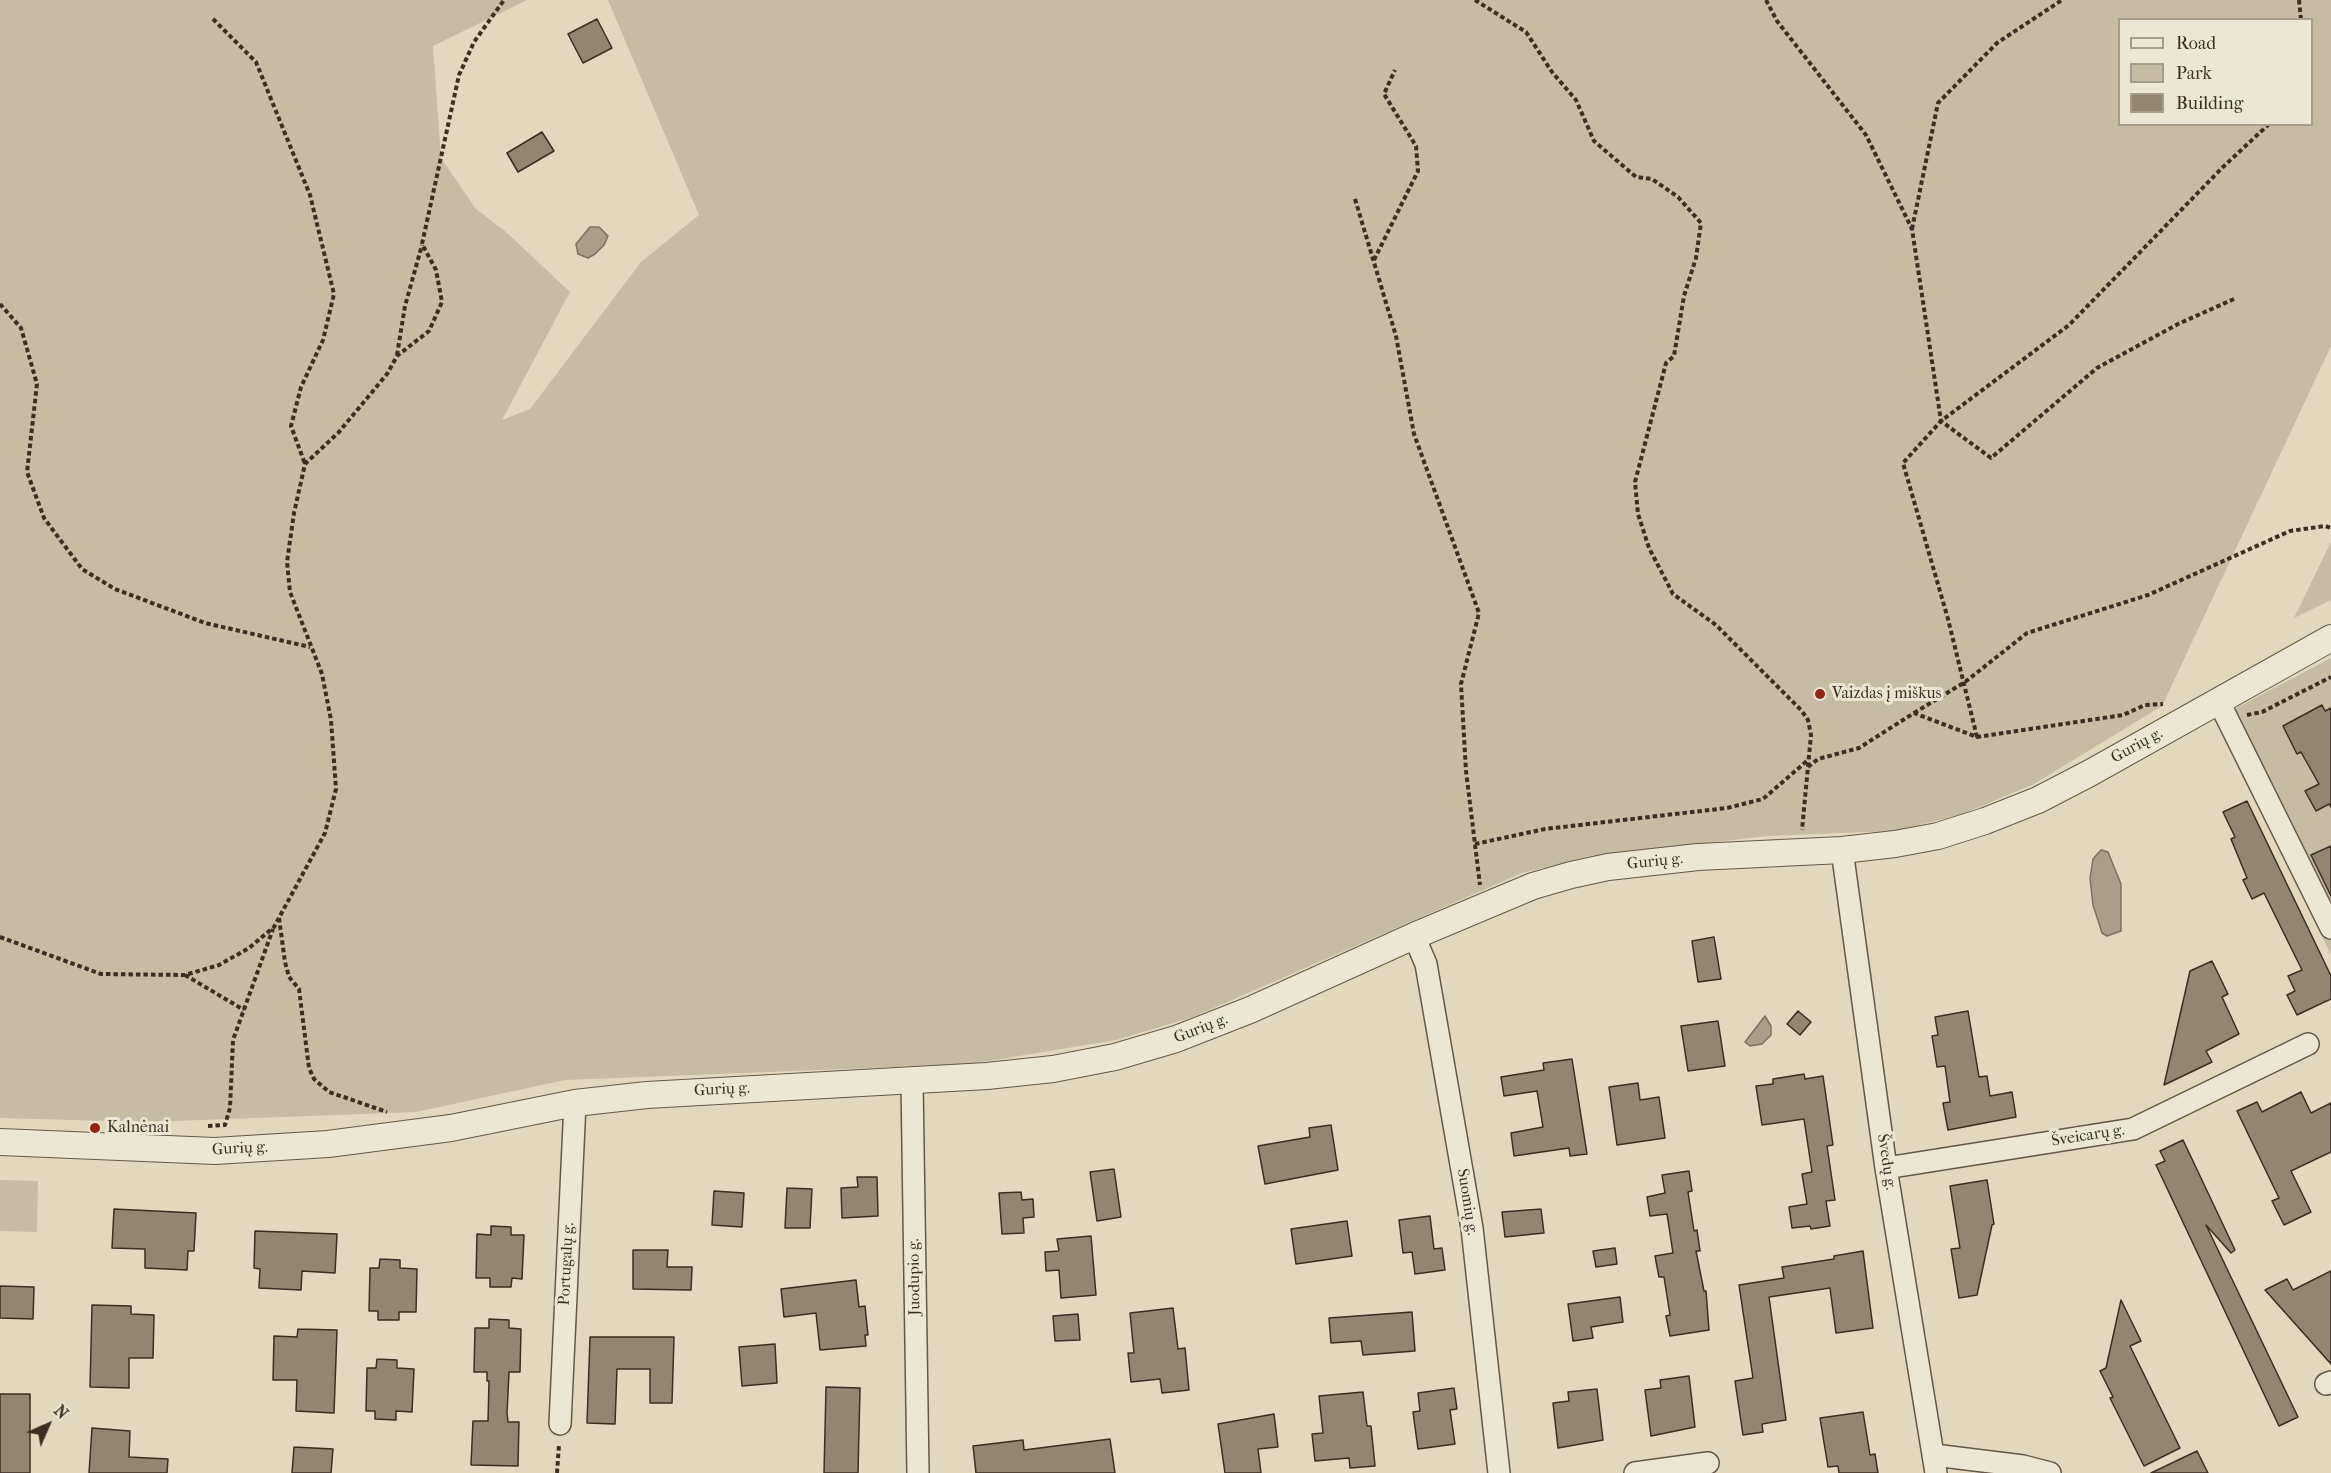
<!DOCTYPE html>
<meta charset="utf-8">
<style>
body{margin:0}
#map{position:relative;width:2331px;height:1473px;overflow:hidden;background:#e2d8bd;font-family:"IM FELL French Canon",serif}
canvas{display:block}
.legend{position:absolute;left:2118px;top:18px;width:195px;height:108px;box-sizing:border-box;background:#ece6d4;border:2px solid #a59c8d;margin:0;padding:8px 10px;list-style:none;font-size:18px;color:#3b2e23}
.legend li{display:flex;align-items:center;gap:12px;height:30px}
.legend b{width:30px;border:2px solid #a59c8d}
.north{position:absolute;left:18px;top:1395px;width:60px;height:60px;-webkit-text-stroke:4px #ece6d4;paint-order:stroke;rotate:45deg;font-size:16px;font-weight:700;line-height:24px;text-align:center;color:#3b2e23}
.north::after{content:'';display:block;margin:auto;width:21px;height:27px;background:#3b2e23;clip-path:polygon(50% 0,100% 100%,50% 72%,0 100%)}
</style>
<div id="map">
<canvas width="2331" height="1473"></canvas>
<ul class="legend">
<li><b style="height:8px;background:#ece6d4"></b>Road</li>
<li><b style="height:16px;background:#c6bba3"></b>Park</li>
<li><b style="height:16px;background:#928673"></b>Building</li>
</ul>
<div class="north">N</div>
</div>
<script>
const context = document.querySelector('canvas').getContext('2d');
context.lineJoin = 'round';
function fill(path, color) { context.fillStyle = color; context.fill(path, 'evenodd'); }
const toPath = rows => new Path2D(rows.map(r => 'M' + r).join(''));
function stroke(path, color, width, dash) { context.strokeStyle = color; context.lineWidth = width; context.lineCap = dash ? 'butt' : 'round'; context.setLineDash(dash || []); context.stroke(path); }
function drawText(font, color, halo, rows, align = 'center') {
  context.font = font + ' "IM FELL French Canon",serif'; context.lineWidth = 6; context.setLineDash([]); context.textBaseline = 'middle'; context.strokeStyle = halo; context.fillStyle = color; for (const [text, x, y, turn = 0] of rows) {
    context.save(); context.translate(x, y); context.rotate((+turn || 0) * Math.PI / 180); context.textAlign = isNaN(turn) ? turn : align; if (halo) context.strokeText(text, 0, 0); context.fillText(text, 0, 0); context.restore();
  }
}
fill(toPath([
 [0,0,527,0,433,46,441,158,476,209,506,232,570,292,502,420,530,409,641,262,699,215,608,0,2331,0,2331,346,2162,706,2034,784,1960,815,1893,831,1768,836,1590,856,1522,873,1193,1017,1116,1040,971,1064,565,1080,416,1112,147,1122,0,1118],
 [2120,20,2312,20,2312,124,2120,124],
 [2331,542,2331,600,2294,618],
 [2331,658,2331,955,2219,717],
 [0,1180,38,1181,37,1232,0,1231]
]), '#c6bba3');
const water = toPath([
 [590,227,599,227,608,236,604,245,595,254,588,258,578,254,576,244,590,227],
 [2101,850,2108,852,2121,884,2121,931,2107,936,2102,933,2093,905,2090,878,2093,859,2101,850],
 [1765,1016,1771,1026,1771,1035,1762,1044,1750,1046,1745,1042,1765,1016]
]);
fill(water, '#a99e89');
stroke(water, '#7d7160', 1.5);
const building = toPath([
 [597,19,612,48,583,63,568,34,597,19],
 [542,132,554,151,518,172,507,153,542,132],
 [2322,705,2325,711,2331,708,2331,807,2329,804,2316,811,2305,791,2319,784,2301,752,2297,754,2283,726,2322,705],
 [2247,801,2331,976,2331,999,2297,1015,2287,995,2295,991,2288,976,2302,970,2264,893,2252,899,2243,880,2247,878,2231,839,2235,837,2223,812,2247,801],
 [2331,846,2331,896,2311,855,2331,846],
 [1714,937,1721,979,1698,982,1692,941,1714,937],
 [2212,961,2228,994,2222,997,2239,1034,2206,1051,2212,1062,2164,1085,2190,971,2212,961],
 [1798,1011,1811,1022,1800,1035,1787,1024,1798,1011],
 [1968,1011,1979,1077,1987,1076,1990,1096,2012,1092,2016,1117,1948,1130,1943,1103,1950,1102,1945,1066,1937,1067,1932,1036,1938,1035,1935,1017,1968,1011],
 [1718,1021,1725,1066,1688,1071,1681,1026,1718,1021],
 [1572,1059,1587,1154,1570,1156,1569,1148,1514,1156,1511,1133,1543,1127,1537,1091,1504,1096,1501,1077,1544,1070,1543,1063,1572,1059],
 [1804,1074,1805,1079,1823,1076,1833,1145,1827,1146,1835,1200,1826,1201,1830,1226,1811,1229,1810,1226,1792,1228,1789,1207,1807,1204,1802,1174,1812,1172,1804,1119,1762,1125,1756,1086,1773,1084,1773,1079,1804,1074],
 [1638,1083,1640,1100,1659,1097,1665,1138,1617,1145,1609,1087,1638,1083],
 [2301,1092,2311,1113,2331,1103,2331,1152,2291,1171,2311,1212,2284,1225,2272,1201,2279,1198,2237,1111,2257,1102,2262,1112,2301,1092],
 [1331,1125,1338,1170,1265,1184,1258,1146,1310,1137,1309,1128,1331,1125],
 [2183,1140,2235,1250,2231,1253,2206,1225,2298,1417,2279,1426,2156,1165,2165,1161,2160,1151,2183,1140],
 [1114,1169,1121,1217,1097,1221,1090,1172,1114,1169],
 [1689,1171,1692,1191,1688,1192,1694,1231,1697,1230,1700,1251,1696,1251,1704,1291,1706,1291,1709,1330,1670,1336,1666,1316,1670,1315,1664,1277,1659,1277,1655,1256,1673,1253,1667,1214,1650,1216,1647,1197,1665,1193,1662,1175,1689,1171],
 [857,1177,877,1177,878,1216,842,1218,841,1188,858,1187,857,1177],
 [1987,1180,1994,1224,1992,1225,1977,1295,1959,1298,1951,1249,1960,1248,1950,1186,1987,1180],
 [787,1188,812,1189,810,1228,785,1228,787,1188],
 [714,1191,744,1193,742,1227,712,1225,714,1191],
 [1021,1192,1022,1200,1033,1199,1034,1217,1023,1218,1024,1233,1002,1234,999,1193,1021,1192],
 [114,1209,196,1213,194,1251,188,1251,187,1270,145,1268,145,1249,112,1248,114,1209],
 [1541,1209,1544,1233,1505,1237,1502,1212,1541,1209],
 [1430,1216,1434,1249,1442,1248,1445,1270,1415,1274,1412,1252,1403,1253,1399,1220,1430,1216],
 [1347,1221,1352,1256,1296,1264,1291,1229,1347,1221],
 [491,1226,511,1227,511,1235,524,1235,522,1279,512,1278,511,1287,490,1287,490,1278,476,1278,477,1234,491,1235,491,1226],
 [255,1231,337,1234,335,1273,302,1271,301,1290,259,1288,260,1269,254,1268,255,1231],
 [1091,1236,1096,1295,1061,1298,1059,1270,1046,1271,1045,1252,1059,1251,1057,1239,1091,1236],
 [1615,1248,1617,1264,1596,1267,1593,1251,1615,1248],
 [633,1250,668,1250,667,1267,692,1267,691,1290,633,1289,633,1250],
 [1863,1251,1873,1328,1836,1333,1830,1288,1769,1297,1786,1420,1762,1424,1763,1432,1743,1435,1735,1381,1753,1378,1739,1285,1784,1278,1782,1267,1834,1259,1834,1256,1863,1251],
 [380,1259,400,1260,400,1268,417,1269,416,1312,399,1312,399,1320,378,1320,378,1311,369,1311,370,1268,379,1268,380,1259],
 [2331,1271,2331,1364,2265,1290,2287,1279,2293,1290,2331,1271],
 [856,1280,859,1307,865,1306,868,1335,865,1335,866,1346,820,1350,816,1313,784,1317,781,1289,856,1280],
 [0,1286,34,1287,33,1319,0,1318,0,1286],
 [1620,1297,1623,1322,1591,1327,1593,1338,1573,1341,1568,1304,1620,1297],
 [2121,1300,2141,1341,2130,1346,2180,1448,2144,1466,2110,1398,2113,1397,2100,1371,2106,1368,2121,1300],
 [92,1305,131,1306,131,1314,154,1315,153,1358,129,1358,129,1388,90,1387,92,1305],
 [1173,1308,1178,1349,1185,1348,1189,1390,1162,1393,1160,1379,1131,1382,1128,1353,1134,1353,1130,1313,1173,1308],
 [1412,1312,1415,1351,1363,1355,1361,1341,1331,1343,1329,1318,1412,1312],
 [1078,1314,1080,1340,1055,1341,1053,1316,1078,1314],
 [489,1319,509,1320,509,1328,521,1329,520,1372,509,1372,507,1413,508,1422,519,1422,518,1466,471,1465,473,1421,488,1421,489,1381,487,1381,487,1372,474,1372,475,1328,489,1328,489,1319],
 [298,1329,337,1330,334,1413,296,1411,297,1380,273,1380,274,1336,297,1337,298,1329],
 [590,1337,674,1337,672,1403,650,1403,650,1369,617,1369,615,1424,587,1423,590,1337],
 [775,1344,777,1383,742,1386,739,1347,775,1344],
 [377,1359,397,1360,397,1368,414,1369,412,1412,396,1411,396,1420,375,1419,375,1411,366,1411,367,1368,376,1368,377,1359],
 [1689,1376,1695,1427,1651,1436,1645,1390,1661,1388,1660,1380,1689,1376],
 [826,1387,860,1388,858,1473,824,1473,826,1387],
 [1454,1388,1457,1409,1450,1410,1455,1444,1418,1449,1413,1412,1420,1411,1418,1393,1454,1388],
 [1597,1389,1603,1440,1558,1448,1553,1403,1569,1401,1568,1392,1597,1389],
 [1363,1392,1367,1426,1371,1426,1375,1466,1350,1468,1349,1458,1315,1461,1312,1434,1323,1433,1319,1396,1363,1392],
 [0,1394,30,1394,30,1473,0,1473,0,1394],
 [1863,1412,1870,1455,1875,1454,1878,1473,1839,1473,1838,1466,1828,1467,1820,1418,1863,1412],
 [1274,1414,1278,1447,1258,1449,1261,1473,1225,1473,1218,1424,1274,1414],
 [92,1428,130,1431,129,1457,168,1459,167,1473,89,1473,92,1428],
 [1110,1439,1115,1473,976,1473,973,1446,1023,1440,1024,1450,1110,1439],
 [294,1447,333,1449,331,1473,292,1473,294,1447],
 [2197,1451,2208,1473,2151,1473,2197,1451]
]);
fill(building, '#928673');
stroke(building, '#3b2e23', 1.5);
const minor = toPath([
 [2218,700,2331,928],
 [1842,850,1886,1168,1936,1473],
 [1414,936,1426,964,1472,1228,1499,1473],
 [912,1081,918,1473],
 [1886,1168,2133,1129,2308,1044],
 [2326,1384,2331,1382],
 [560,1424,575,1103],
 [1934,1455,2023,1466,2050,1473],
 [1635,1473,1708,1463]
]);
const tertiary = toPath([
 [0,1142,215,1151,328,1144,451,1128,575,1103,647,1095,987,1076,1053,1069,1115,1057,1176,1039,1250,1010,1414,936,1533,886,1571,875,1608,867,1698,857,1842,850,1895,844,1938,836,1985,821,2038,800,2090,773,2331,638]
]);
stroke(minor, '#65584a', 24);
stroke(tertiary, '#65584a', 28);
stroke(toPath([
 [1475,0,1526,32,1552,72,1576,100,1594,141,1636,177,1652,179,1678,197,1701,223,1696,258,1684,296,1674,356,1666,363,1635,482,1638,514,1649,548,1673,594,1716,625,1801,710,1808,720,1811,735,1802,830],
 [1766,0,1777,21,1866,135,1912,229,1941,421,1991,458,2097,368,2178,324,2234,299],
 [2299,0,2301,20],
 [213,19,256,62,310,195,334,294,323,340,301,387,291,426,305,464],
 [1355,199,1396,336,1414,434,1479,613,1461,684,1466,771,1480,885],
 [1912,229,1938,103,1997,43,2062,0],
 [1374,260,1418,171,1416,146,1384,94,1395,70],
 [0,304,21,328,37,384,27,472,44,518,82,569,115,589,205,623,310,647],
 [397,355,405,306,422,245],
 [1914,713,1965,682,2027,633,2148,595,2290,531,2325,526,2331,528],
 [2247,715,2262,712,2331,677],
 [1977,737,1948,619,1903,463,1941,421,2069,325,2223,167,2269,124],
 [1808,767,1818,759,1859,748,1914,713,1977,737,2123,715,2145,705,2163,704],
 [1475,844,1545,829,1727,808,1763,799,1808,760],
 [279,918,285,962,289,977,299,989,309,1068,314,1079,329,1092,387,1112],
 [0,937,101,974,185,975,219,965,249,948,274,927,325,833,336,789,331,720,322,674,290,592,287,562,294,513,305,464,339,432,387,374,397,356,429,331,442,302,436,270,422,244,459,75,474,42,504,0],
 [185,975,244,1010],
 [208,1126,225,1125,230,1108,233,1040,273,929],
 [557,1473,559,1444]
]), '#3b2e23', 4, [4.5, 3]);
stroke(minor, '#ece6d4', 21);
stroke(tertiary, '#ece6d4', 26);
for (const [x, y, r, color] of [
 [1820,694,6,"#8f2418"],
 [95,1128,6,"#8f2418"]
]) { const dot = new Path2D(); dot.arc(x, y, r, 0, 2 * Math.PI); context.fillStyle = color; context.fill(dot); stroke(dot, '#ece6d4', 2); }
drawText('16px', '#3b2e23', '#ece6d4', [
 ["Vaizdas į miškus",1832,694],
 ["Kalnėnai",107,1128]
], 'left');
drawText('16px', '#3b2e23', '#ece6d4', [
 ["Gurių g.",2137,746,-29],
 ["Gurių g.",1655,862,-6],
 ["Gurių g.",1201,1029,-21],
 ["Gurių g.",722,1090,-3],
 ["Šveicarų g.",2088,1136,-9],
 ["Gurių g.",240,1149,-3],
 ["Švedų g.",1886,1162,81],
 ["Suomių g.",1467,1202,81],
 ["Portugalų g.",567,1264,-87],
 ["Juodupio g.",915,1277,-91]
]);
</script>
